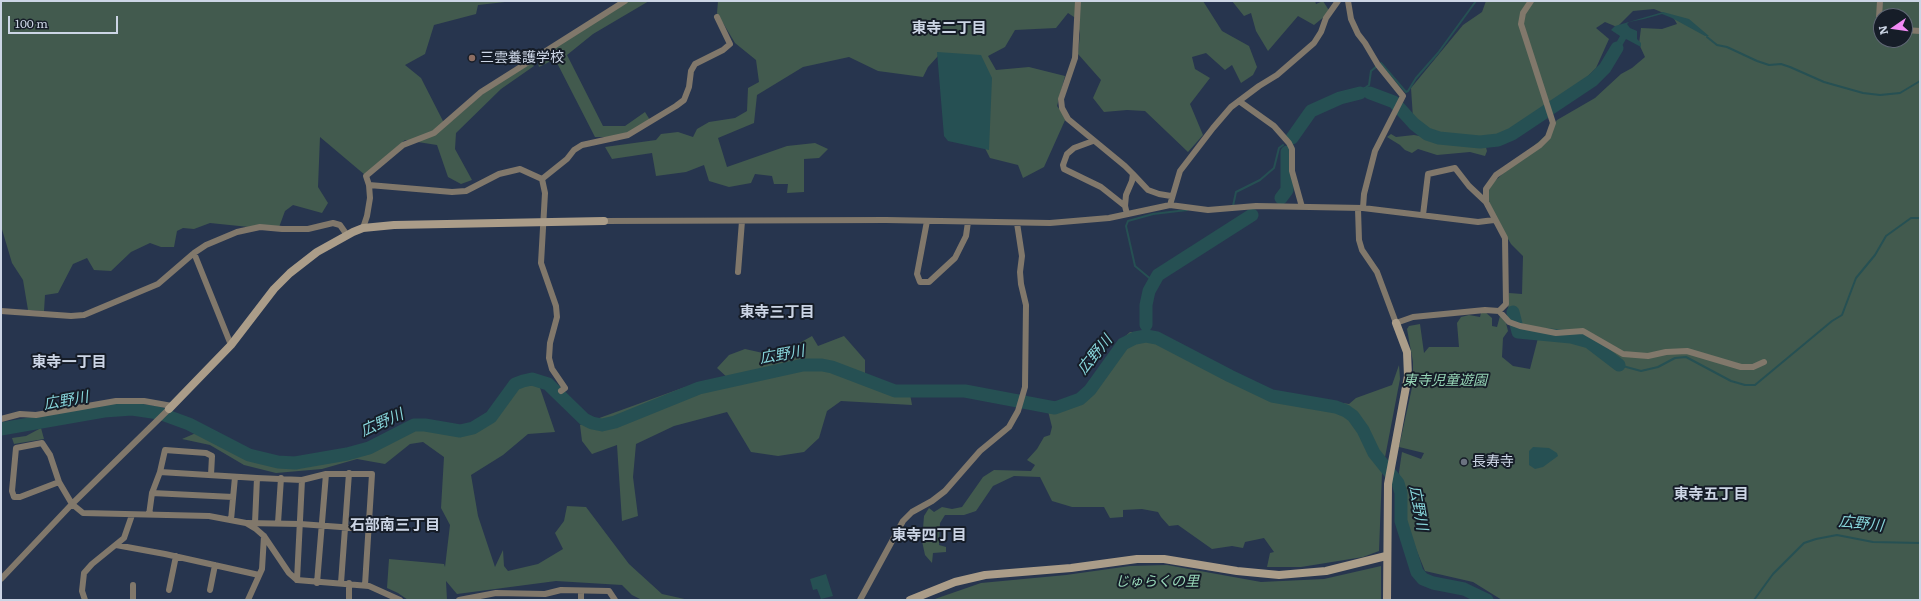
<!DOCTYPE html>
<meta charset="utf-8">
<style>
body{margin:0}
#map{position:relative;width:1921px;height:601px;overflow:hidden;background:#27354e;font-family:Literata,serif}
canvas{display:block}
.frame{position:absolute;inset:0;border:2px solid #ccd5e5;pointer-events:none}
.north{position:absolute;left:1873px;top:8px;width:40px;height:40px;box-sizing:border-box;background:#161d28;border:1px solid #5f6774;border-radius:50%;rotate:257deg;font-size:11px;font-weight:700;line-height:16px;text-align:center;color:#ccd5e5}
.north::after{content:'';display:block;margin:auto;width:14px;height:18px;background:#f18af4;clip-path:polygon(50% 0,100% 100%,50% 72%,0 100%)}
.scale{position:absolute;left:8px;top:16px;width:110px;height:18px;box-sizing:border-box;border:2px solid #ccd5e5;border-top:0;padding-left:5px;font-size:12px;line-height:14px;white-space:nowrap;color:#ccd5e5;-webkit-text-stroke:3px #161d28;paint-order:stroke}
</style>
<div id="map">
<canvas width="1921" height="601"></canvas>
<div class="frame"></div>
<div class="north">N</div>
<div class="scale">100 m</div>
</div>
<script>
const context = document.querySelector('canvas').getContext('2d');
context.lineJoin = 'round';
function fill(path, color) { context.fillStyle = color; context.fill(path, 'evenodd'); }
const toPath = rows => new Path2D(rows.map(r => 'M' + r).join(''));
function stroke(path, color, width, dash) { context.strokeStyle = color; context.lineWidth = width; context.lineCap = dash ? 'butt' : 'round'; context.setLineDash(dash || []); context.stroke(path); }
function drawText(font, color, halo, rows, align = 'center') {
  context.font = font + ' Literata,"Noto Sans JP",serif'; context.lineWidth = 4; context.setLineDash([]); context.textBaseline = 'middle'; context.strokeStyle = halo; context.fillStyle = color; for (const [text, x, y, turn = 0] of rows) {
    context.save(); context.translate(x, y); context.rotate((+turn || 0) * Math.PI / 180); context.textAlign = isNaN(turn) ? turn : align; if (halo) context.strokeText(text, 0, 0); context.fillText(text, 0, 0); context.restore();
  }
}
fill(toPath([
 [1,1,514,1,478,5,476,14,434,25,425,54,405,65,421,78,443,121,453,120,491,87,532,63,534,66,501,89,456,133,455,149,472,180,461,184,448,177,437,145,405,140,365,175,320,137,318,187,328,203,322,213,293,205,285,211,278,230,210,223,194,229,183,228,177,231,174,247,161,247,150,243,131,252,111,271,94,270,87,258,73,264,58,293,45,295,44,311,28,310,23,280,12,263,1,226],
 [627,1,649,1,593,34,567,55,603,126,625,126,645,112,650,120,629,137,595,137,555,59,539,67,537,59],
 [718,1,1203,1,1222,31,1249,46,1257,67,1253,75,1241,83,1232,65,1225,70,1206,53,1192,57,1195,69,1210,78,1190,104,1203,135,1188,152,1145,111,1127,110,1104,112,1093,98,1101,80,1078,54,1080,34,1077,19,1068,13,1056,28,1015,30,1005,47,988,56,996,70,1029,67,1065,76,1057,106,1066,118,1044,167,1023,178,1018,165,990,158,938,56,928,67,923,77,878,71,849,57,803,67,757,95,754,123,718,138,727,167,787,146,815,143,828,149,819,158,804,159,804,192,787,193,788,184,774,184,772,176,755,174,751,183,729,187,709,181,704,165,686,172,656,176,652,153,612,159,605,147,656,140,661,134,678,132,693,137,697,129,709,122,735,118,747,111,748,88,759,82,756,60,735,43,717,13],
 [1232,1,1315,1,1316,4,1323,1,1330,12,1314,25,1298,16,1268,51,1256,31,1251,13,1244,16],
 [1486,1,1920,1,1920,600,1502,600,1473,582,1425,571,1403,517,1399,472,1402,452,1421,459,1424,453,1399,447,1413,383,1413,362,1407,329,1409,326,1420,324,1424,353,1429,347,1459,347,1457,323,1461,317,1469,315,1480,317,1481,313,1484,311,1492,318,1492,326,1497,327,1500,316,1506,323,1508,331,1503,338,1502,357,1513,366,1530,369,1538,338,1522,335,1508,314,1509,293,1522,294,1523,256,1511,244,1488,205,1487,188,1546,135,1557,120,1595,98,1621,74,1632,68,1645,57,1639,44,1641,28,1662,29,1677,24,1673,17,1654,9,1633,11,1617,27,1605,22,1596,28,1609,39,1596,68,1575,89,1543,106,1529,120,1503,135,1484,140,1487,151,1485,156,1470,152,1437,155,1418,149,1412,153,1405,150,1400,145,1387,137,1391,134,1396,137,1414,135,1435,139,1413,118,1411,88,1463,25,1482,12],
 [1881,16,1905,16,1905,40,1881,40],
 [1130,332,1157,332,1268,390,1349,404,1356,398,1392,385,1399,365,1400,379,1382,473,1379,551,1363,557,1301,567,1267,567,1270,553,1274,552,1264,538,1245,542,1243,548,1232,546,1212,549,1178,525,1169,526,1161,517,1158,512,1142,509,1123,510,1123,517,1110,518,1104,507,1072,507,1052,501,1040,477,1014,476,993,486,976,511,964,515,945,515,940,523,939,545,946,547,946,552,933,553,932,563,925,555,922,541,924,516,929,508,934,512,942,507,952,509,962,507,983,477,994,470,1031,471,1035,465,1027,460,1037,449,1044,437,1050,435,1052,427,1048,411,1066,409,1087,397,1107,376,1112,363,1115,345],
 [812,336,818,346,844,336,865,360,865,373,890,387,909,388,912,405,841,401,827,411,819,438,804,452,778,456,751,452,727,412,674,426,636,444,633,477,638,516,622,521,617,445,592,454,582,441,580,425,685,387,729,379,717,368,729,355,745,349,772,355,791,352,796,345],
 [539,385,555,432,528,434,503,455,471,475,478,516,495,567,503,550,504,566,508,571,538,564,563,549,555,533,564,521,567,506,586,507,629,564,662,594,689,600,642,600,632,595,622,585,556,581,457,594,446,581,447,600,408,600,398,593,387,588,389,559,444,564,445,567,450,525,441,508,444,457,423,442,410,444,385,464,357,459,322,469,276,473,244,465,210,445,182,439,196,433,249,459,288,466,329,461,375,448,405,432,420,430,469,435,490,423,513,394,522,386],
 [41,428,44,439,14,444,12,438,26,436],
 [1167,565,1261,582,1324,579,1381,566,1381,600,932,600,981,583,1066,575,1130,566]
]), '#425a4e');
fill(toPath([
 [1663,12,1689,19,1709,36,1705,36,1672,18,1662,14,1644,19,1629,22,1627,24,1630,28,1637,31,1637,39,1641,43,1641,47,1626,39,1611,65,1605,62,1620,36,1611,30,1615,26],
 [937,52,981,55,992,78,989,150,948,141,944,136],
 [1533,447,1549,448,1557,453,1558,456,1543,467,1535,469,1529,465,1529,451],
 [826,574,833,596,821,599,817,589,813,590,810,579]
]), '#265053');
stroke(toPath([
 [1707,37,1717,45,1727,47,1757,61,1769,65,1781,64,1790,67,1824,82,1863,93,1880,95,1900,93,1920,81],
 [1345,97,1347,93,1365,88,1369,85,1371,71,1381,63,1406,92,1408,91,1416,78,1438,53,1476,1],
 [1233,206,1236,192,1260,180,1274,168,1279,148,1283,145],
 [1153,281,1135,266,1126,226,1128,221,1153,214,1187,210],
 [1146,332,1146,336],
 [1619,365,1641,371,1658,367,1675,358,1686,357,1731,381,1745,385,1755,385,1832,321,1842,315,1856,278,1875,255,1886,236,1911,218,1920,218],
 [1754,600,1773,574,1804,543,1816,539,1837,535,1873,542,1920,543]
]), '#265053', 2);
stroke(toPath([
 [1370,93,1394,102,1414,124,1427,134,1439,138,1480,142,1498,140,1512,134,1593,80,1605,68,1617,48],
 [1292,138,1311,111,1340,98,1360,93],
 [1281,198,1287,190,1287,152],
 [1513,312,1518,332,1571,337,1589,342,1619,365],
 [1146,325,1146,305,1149,291,1158,275,1252,215],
 [1,429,104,411,132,409,159,413,189,424,249,455,278,462,295,463,347,454,369,448,414,425,425,425,460,431,473,428,491,417,515,384,523,381,532,379,548,384,584,419,592,423,602,425,615,422,699,388,803,365,822,365,832,367,895,391,965,391,1055,408,1080,399,1090,390,1123,344,1135,338,1146,336,1157,338,1230,376,1272,396,1336,407,1346,411,1353,416,1363,430,1374,453,1398,483,1401,493,1401,521,1417,572,1423,579,1433,583,1464,589,1487,600]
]), '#265053', 13);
stroke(toPath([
 [1078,1,1075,58,1061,99,1062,108,1068,119,1125,166,1133,174,1132,181,1126,195,1125,206,1127,214],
 [1348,1,1351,19,1358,34,1365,43,1378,65,1403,96,1375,151,1364,194,1363,208],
 [1880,1,1879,18,1881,21],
 [1905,30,1920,31],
 [1239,101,1274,126,1289,143,1292,149,1292,171,1302,207],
 [1093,141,1074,148,1067,154,1063,165,1064,169,1101,187,1125,206],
 [1133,174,1148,190,1159,194,1171,196],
 [542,179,567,159,574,150,582,145,628,135,676,106,684,100,689,87,691,71,695,64,723,50,730,44,717,17],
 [542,179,545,193,541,263,556,306,557,317,550,343,549,358,552,369,565,388,561,391],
 [369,185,452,192,466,191,499,174,520,169,542,179],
 [1170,205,1180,171,1213,128,1231,107,1259,86,1277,75,1314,43,1321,32,1326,18,1338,1],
 [1358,209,1359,240,1362,250,1377,272,1396,323,1413,317,1485,310,1499,311,1509,322,1520,326,1556,333,1583,331,1623,354,1648,356,1666,352,1687,351,1741,367,1753,367,1764,362],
 [1423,215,1428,174,1455,168,1469,186,1486,202],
 [604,221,886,220,1050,223,1109,218,1170,205,1208,210,1256,206,1363,208,1478,222,1494,220],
 [927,221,917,274,920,282,929,282,955,258,966,236,968,222],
 [363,228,367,216,370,198,369,185,366,176,403,145,434,133,481,92,625,1],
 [194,253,231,345],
 [738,272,742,221],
 [1,311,71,316,84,315,158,284,194,253,206,245,237,232,260,227,282,229,308,229,333,223,340,225,347,235],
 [1499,311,1506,304,1505,238,1486,202,1486,189,1496,175,1540,145,1548,137,1553,123,1521,24,1523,13,1531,1],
 [1,419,20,414,36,415,116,401,144,401,172,406],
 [211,475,212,456,206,453,165,450,160,472,257,478,302,480,326,474,372,474,365,585],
 [59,482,20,497,14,497,12,491,16,448,42,443,50,455,59,482,72,504,83,513,209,516,246,523,256,529,264,536,289,573,297,580,369,586,400,600],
 [152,493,233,497],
 [149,515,152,493,160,472],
 [231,520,235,477],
 [247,523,300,524,368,529],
 [255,523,257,478],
 [278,523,281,478],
 [116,545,165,554,259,575],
 [1,579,72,504,169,409],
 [297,580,302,480],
 [317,583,326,474],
 [341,583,349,473],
 [349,583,349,600],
 [169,590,176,556],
 [210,590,215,565],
 [581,591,581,600],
 [85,600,82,591,84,573,92,564,124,538,132,515],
 [133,600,133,585],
 [248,600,262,569,264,536],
 [459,600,496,593,545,594,561,590,609,591,615,600],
 [860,600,903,521,912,512,932,501,945,491,980,451,1009,427,1018,411,1025,387,1026,305,1021,284,1020,272,1022,256,1017,223]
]), '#81786b', 6);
stroke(toPath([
 [169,409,231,345,274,289,290,273,317,252,353,232,363,228,394,225,604,221],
 [910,600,955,582,985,575,1071,568,1137,559,1164,559,1237,571,1279,575,1326,571,1386,556],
 [1387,600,1388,484,1408,376,1407,352,1396,323]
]), '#ab9d89', 8);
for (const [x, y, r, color] of [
 [472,58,4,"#8d6e63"],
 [1464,462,4,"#6b7280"]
]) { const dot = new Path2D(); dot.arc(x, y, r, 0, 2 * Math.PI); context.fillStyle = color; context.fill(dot); stroke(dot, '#161d28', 1.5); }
drawText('14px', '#ccd5e5', '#161d28', [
 ["三雲養護学校",480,58],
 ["長寿寺",1472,462]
], 'left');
drawText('italic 14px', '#97d6b7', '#161d28', [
 ["東寺児童遊園",1445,381],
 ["じゅらくの里",1157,582]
]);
drawText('bold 15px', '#ccd5e5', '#161d28', [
 ["東寺二丁目",949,29],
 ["東寺三丁目",777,313],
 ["東寺一丁目",69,363],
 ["東寺五丁目",1711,495],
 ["石部南三丁目",395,526],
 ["東寺四丁目",929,536]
]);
drawText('italic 15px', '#87d5da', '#161d28', [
 ["広野川",782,355,-10],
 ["広野川",1095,355,-51],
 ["広野川",66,401,-10],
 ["広野川",382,423,-24],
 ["広野川",1418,508,80],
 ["広野川",1861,524,6]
]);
</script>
